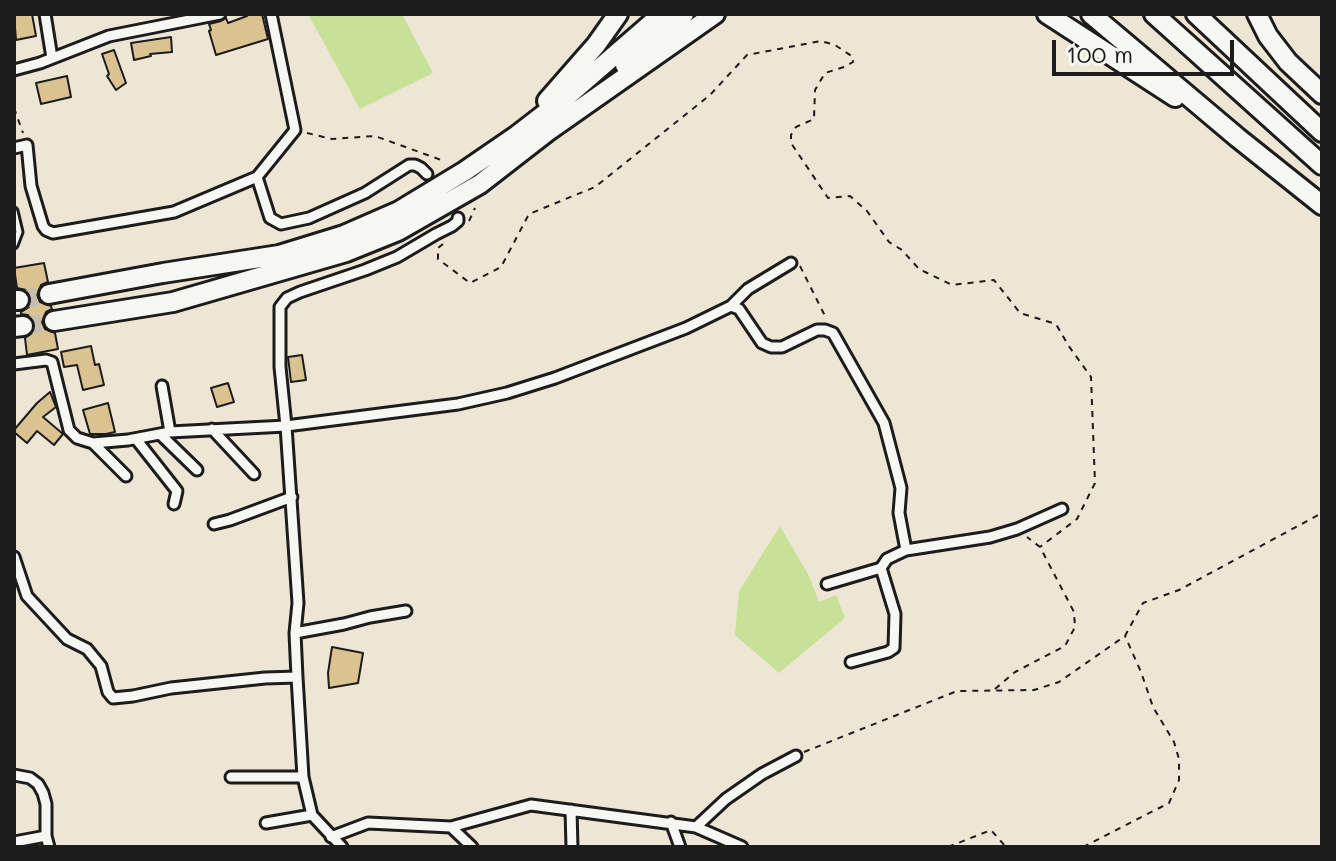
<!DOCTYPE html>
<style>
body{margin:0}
#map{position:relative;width:1336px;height:861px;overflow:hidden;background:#eee6d5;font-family:Mali,sans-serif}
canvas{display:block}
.frame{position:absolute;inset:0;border:16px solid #1c1c1c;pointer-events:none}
.scale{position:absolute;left:1052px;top:40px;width:182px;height:36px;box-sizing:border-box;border:4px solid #1c1c1c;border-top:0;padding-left:10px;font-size:24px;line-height:28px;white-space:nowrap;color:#1c1c1c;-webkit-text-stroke:6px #f6f6f2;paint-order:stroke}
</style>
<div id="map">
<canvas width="1336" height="861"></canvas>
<div class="frame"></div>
<div class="scale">100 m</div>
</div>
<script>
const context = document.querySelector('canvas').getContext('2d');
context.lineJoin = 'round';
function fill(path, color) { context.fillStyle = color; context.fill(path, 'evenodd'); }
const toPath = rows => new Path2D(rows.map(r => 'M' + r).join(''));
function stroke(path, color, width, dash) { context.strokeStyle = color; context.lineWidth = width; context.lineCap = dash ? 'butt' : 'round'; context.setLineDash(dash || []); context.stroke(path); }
fill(toPath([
 [308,14,402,14,433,73,360,109],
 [780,526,809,576,819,602,836,595,845,618,779,673,735,635,739,591]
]), '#c7e197');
const building = toPath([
 [14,14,32,14,36,36,16,40,14,14],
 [247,14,262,14,268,39,216,55,209,31,211,30,209,24,221,21,226,18,228,23,247,16,247,14],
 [171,37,172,52,150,54,151,56,134,60,131,43,171,37],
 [114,50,126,83,116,90,107,76,109,74,102,54,114,50],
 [67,76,71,97,41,104,36,83,67,76],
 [44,263,48,282,41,285,37,295,40,302,51,306,52,309,46,312,42,322,45,329,55,333,58,349,27,355,25,338,34,331,35,324,28,315,21,314,21,312,29,307,31,299,26,290,17,288,14,268,44,263],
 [91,346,95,365,99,364,104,385,83,390,77,365,64,367,61,352,91,346],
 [302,355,306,380,291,382,288,357,302,355],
 [228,383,234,402,217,407,211,388,228,383],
 [50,392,56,407,43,417,63,434,54,445,37,431,27,443,14,432,14,430,37,403,50,392],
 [108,403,115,432,106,434,90,434,83,410,108,403],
 [332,647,363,653,358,683,329,688,328,673,332,647]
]);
fill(building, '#dac291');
stroke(building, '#1c1c1c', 2);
stroke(toPath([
 [19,300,49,294],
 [23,326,54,321]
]), '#c4beb0', 18, [18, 9]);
const service = toPath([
 [14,211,19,232,14,245]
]);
const minor = toPath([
 [45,14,52,58],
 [14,70,40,63,109,36,220,14],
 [14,148,27,145,31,186,43,226,46,230,53,233,174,212,257,177,295,130,271,14],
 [257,177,270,218,281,224,309,218,365,193,409,165,415,165,421,168,427,174],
 [458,218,458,221,452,226,436,234,397,257,365,270,300,292,287,298,280,307,280,367,286,426,458,404,507,393,555,378,686,328,731,306,748,289,791,263],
 [731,306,739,309,762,343,771,347,782,347,817,330,825,330,833,333,884,423,901,488,899,513,906,550,887,559,881,568,827,584],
 [14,364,46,360,52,362,69,430,77,438,93,443,128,440,170,432,162,386],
 [212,429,254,474],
 [170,432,286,426,298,603,295,633,297,677,303,777,312,815,342,847],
 [161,435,197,470],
 [136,439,177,491,174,504],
 [93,443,126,476],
 [214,524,230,520,292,497],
 [906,550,990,537,1017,529,1062,509],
 [14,557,27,596,67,639,87,649,101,666,108,692,113,698,133,696,171,688,265,678,297,677],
 [295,633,344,624,370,617,406,611],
 [851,662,888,652,894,648,895,614,881,568],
 [14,775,30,778,38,784,43,793,46,804,46,836,49,847],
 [231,777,303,777],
 [571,810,572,847],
 [671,822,680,847],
 [266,823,312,815],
 [451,827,472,847],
 [696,827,726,799,762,774,796,756],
 [331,837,368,823,451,827,531,805,696,827,742,847],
 [14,842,46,836]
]);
const motorway = toPath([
 [1047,14,1175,97],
 [1091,14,1238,138,1322,205],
 [1154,14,1322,165],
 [1196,14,1322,132],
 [1257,14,1268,36,1288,62,1322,94],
 [625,65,684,14],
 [547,101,596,45,618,14],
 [49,294,163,273,279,255,344,235,399,211,465,171,516,136,564,99,662,14],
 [14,300,19,300],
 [54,321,173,302,346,252,398,231,480,184,547,132,715,14],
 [14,327,23,326]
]);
stroke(service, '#1c1c1c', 11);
stroke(minor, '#1c1c1c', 15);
stroke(motorway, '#1c1c1c', 24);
stroke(toPath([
 [14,108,23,133],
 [307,133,332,139,375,136,444,161],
 [469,221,475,208],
 [443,244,438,248,438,259,470,283,501,267,529,214,595,187,710,95,747,55,821,41,835,45,853,57,853,62,844,67,825,73,815,90,814,119,796,127,791,135,791,143,828,198,850,196,867,211,889,242,902,250,919,269,952,285,994,280,1020,313,1056,324,1068,345,1091,377,1095,483,1077,519,1040,547],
 [800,266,826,318],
 [995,689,1015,672,1065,646,1075,627,1074,612,1040,547,1027,537],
 [804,752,957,691,1034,690,1059,682,1125,636,1143,603,1179,590,1322,513],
 [948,847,991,830,1006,847],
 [1083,847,1169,803,1179,780,1179,759,1174,742,1153,707,1141,672,1125,636]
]), '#1c1c1c', 2, [6, 6]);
stroke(service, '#f6f6f2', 5);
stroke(minor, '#f6f6f2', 9);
stroke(motorway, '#f6f6f2', 18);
</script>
